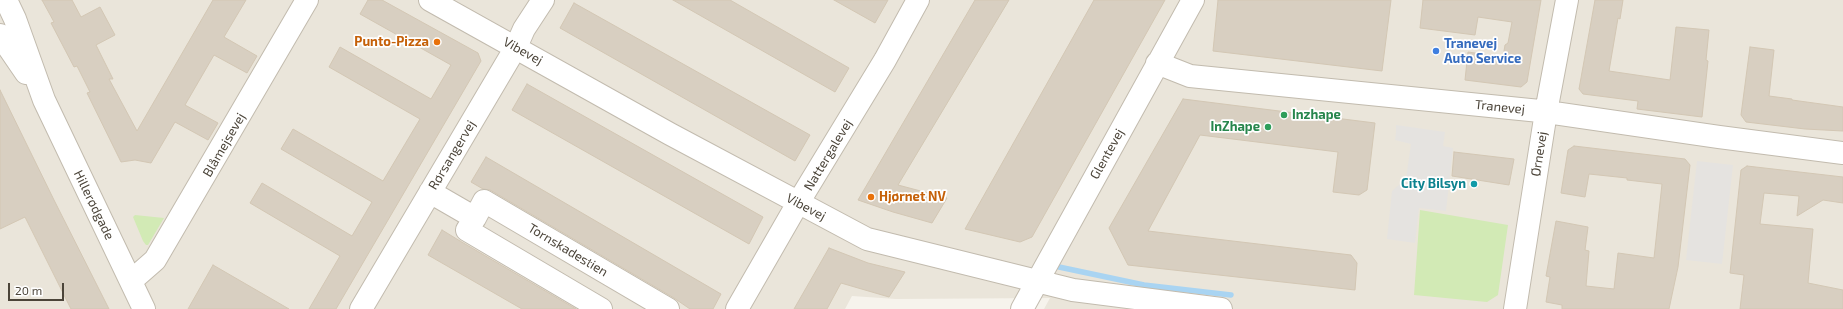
<!DOCTYPE html>
<meta charset="utf-8">
<style>
body{margin:0}
#map{position:relative;width:1843px;height:309px;overflow:hidden;background:#f6f3ec;font-family:"Exo 2",sans-serif}
canvas{display:block}
.scale{position:absolute;left:8px;top:283px;width:56px;height:18px;box-sizing:border-box;border:2px solid #4b4439;border-top:0;padding-left:5px;font-size:12px;line-height:14px;white-space:nowrap;color:#4b4439;-webkit-text-stroke:3px #fff;paint-order:stroke}
</style>
<div id="map">
<canvas width="1843" height="309"></canvas>
<div class="scale">20 m</div>
</div>
<script>
const context = document.querySelector('canvas').getContext('2d');
context.lineJoin = 'round';
function fill(path, color) { context.fillStyle = color; context.fill(path, 'evenodd'); }
const toPath = rows => new Path2D(rows.map(r => 'M' + r).join(''));
function stroke(path, color, width, dash) { context.strokeStyle = color; context.lineWidth = width; context.lineCap = dash ? 'butt' : 'round'; context.setLineDash(dash || []); context.stroke(path); }
function drawText(font, color, halo, rows, align = 'center') {
  context.font = font + ' "Exo 2",sans-serif'; context.lineWidth = 3.5; context.setLineDash([]); context.textBaseline = 'middle'; context.strokeStyle = halo; context.fillStyle = color; for (const [text, x, y, turn = 0] of rows) {
    context.save(); context.translate(x, y); context.rotate((+turn || 0) * Math.PI / 180); context.textAlign = isNaN(turn) ? turn : align; if (halo) context.strokeText(text, 0, 0); context.fillText(text, 0, 0); context.restore();
  }
}
fill(toPath([
 [0,0,1843,0,1843,309,1044,309,1050,298,896,299,852,296,845,309,0,309]
]), '#eae5da');
fill(toPath([
 [1420,210,1508,225,1498,295,1487,302,1414,295],
 [135,215,164,218,148,245,146,245,143,241,133,217]
]), '#d2eab5');
fill(toPath([
 [1396,125,1445,132,1443,146,1453,148,1446,211,1419,208,1415,243,1387,239,1392,191,1406,179,1411,144,1395,140,1396,133],
 [1697,161,1733,165,1722,264,1686,260]
]), '#e5e3e0');
stroke(toPath([
 [1059,267,1144,285,1231,295]
]), '#a9d4f2', 5.5);
const building = toPath([
 [42,0,72,0,81,17,100,7,115,35,96,45,113,79,109,79,137,131,213,0,246,0,224,37,257,56,247,73,214,55,185,105,218,123,208,140,175,122,151,163,135,160,121,162,87,93,90,92,77,66,74,67,51,23,54,22,42,0],
 [368,0,382,0,478,53,481,61,336,309,309,309,340,256,250,203,262,183,352,236,372,202,281,149,293,129,383,181,420,119,329,67,340,47,431,99,451,65,360,14,368,0],
 [673,0,730,0,849,68,835,92,673,0],
 [834,0,888,0,875,23,834,0],
 [975,0,1009,0,898,185,947,198,932,223,893,212,858,200,975,0],
 [1094,0,1165,0,1032,237,1020,242,965,229,1094,0],
 [1218,0,1391,0,1382,71,1213,51,1218,0],
 [1423,0,1541,0,1527,82,1521,87,1465,80,1468,52,1503,57,1505,45,1508,43,1512,22,1478,17,1475,35,1420,28,1423,0],
 [1595,0,1623,0,1620,19,1618,18,1609,71,1670,80,1676,27,1709,30,1706,60,1708,61,1702,117,1637,109,1638,101,1583,94,1579,89,1595,0],
 [574,3,810,135,795,161,560,28,574,3],
 [1750,47,1774,50,1769,96,1792,99,1792,100,1843,107,1843,131,1805,129,1746,122,1741,115,1750,47],
 [527,84,763,217,749,244,512,110,527,84],
 [0,90,54,200,109,309,71,309,25,217,0,229,0,90],
 [1183,99,1375,123,1367,190,1359,195,1333,192,1338,152,1200,135,1148,231,1351,255,1357,263,1355,290,1128,265,1109,228,1183,99],
 [1574,146,1685,159,1690,165,1678,267,1669,309,1562,309,1562,305,1546,302,1550,277,1546,276,1556,221,1588,227,1585,250,1589,251,1586,286,1614,289,1618,253,1654,258,1662,184,1627,180,1627,178,1589,174,1585,197,1561,193,1568,150,1574,146],
 [1454,152,1514,159,1509,185,1452,176,1454,152],
 [486,157,721,294,713,309,690,309,674,298,490,190,483,189,471,182,486,157],
 [1747,166,1843,177,1843,203,1823,200,1797,216,1799,196,1764,193,1760,224,1813,229,1808,283,1843,290,1843,309,1740,309,1744,275,1730,273,1741,170,1747,166],
 [442,230,460,241,576,309,522,309,428,255,442,230],
 [829,248,868,263,905,272,889,297,841,283,827,309,794,309,829,248],
 [213,265,289,309,188,309,213,265]
]);
fill(building, '#d8cfc1');
stroke(building, '#d3c7b4', 1);
const minor = toPath([
 [6,0,15,19,44,100,144,309],
 [430,0,670,134,867,239,1073,290,1221,309],
 [0,35,26,73],
 [1157,63,1190,76,1540,111,1719,137,1843,153],
 [430,192,475,218,484,201,668,309],
 [475,218,467,230,601,309],
 [131,281,155,260,307,0],
 [361,309,516,47,524,29,543,0],
 [737,309,798,203,885,60,918,0],
 [1022,309,1193,0],
 [1515,309,1546,112,1567,0]
]);
stroke(minor, '#c2bbae', 24);
stroke(minor, '#fff', 22);
for (const [x, y, r, color] of [
 [437,42,4,"#e8710a"],
 [1436,51,4,"#3f7fe0"],
 [1284,115,4,"#2e9e5b"],
 [1268,127,4,"#2e9e5b"],
 [1474,184,4,"#0f9aa8"],
 [871,197,4,"#e8710a"]
]) { const dot = new Path2D(); dot.arc(x, y, r, 0, 2 * Math.PI); context.fillStyle = color; context.fill(dot); stroke(dot, '#fff', 1.5); }
drawText('bold 13px', '#c56008', '#fff', [
 ["Punto-Pizza",429,42],
 ["Hjørnet NV",879,197,"left"]
], 'right');
drawText('bold 13px', '#366cbe', '#fff', [
 ["Tranevej",1444,44],
 ["Auto Service",1444,59]
], 'left');
drawText('13px', '#4b4439', '#fff', [
 ["Vibevej",523,51,29],
 ["Tranevej",1500,107,6],
 ["Blåmejsevej",224,145,-60],
 ["Glentevej",1107,154,-61],
 ["Ørnevej",1539,154,-81],
 ["Rørsangervej",452,155,-59],
 ["Nattergalevej",828,155,-59],
 ["Hillerødgade",94,205,64],
 ["Vibevej",806,207,28],
 ["Tornskadestien",568,250,31]
]);
drawText('bold 13px', '#27864d', '#fff', [
 ["Inzhape",1292,115],
 ["InZhape",1260,127,"right"]
], 'left');
drawText('bold 13px', '#0d838f', '#fff', [
 ["City Bilsyn",1466,184]
], 'right');
</script>
